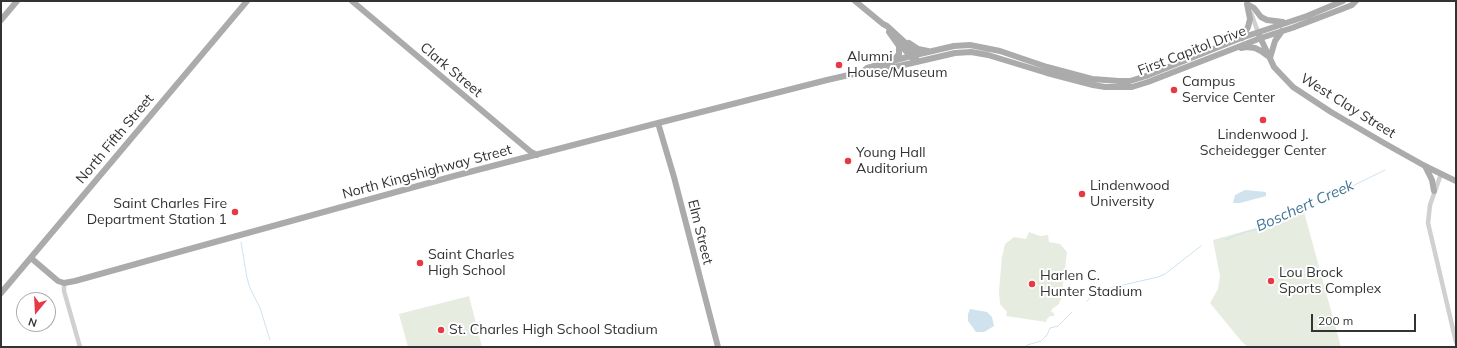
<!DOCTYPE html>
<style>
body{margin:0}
#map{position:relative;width:1457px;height:348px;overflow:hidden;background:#fff;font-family:Mulish,sans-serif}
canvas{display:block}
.frame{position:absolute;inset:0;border:2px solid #333;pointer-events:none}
.north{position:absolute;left:16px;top:292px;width:40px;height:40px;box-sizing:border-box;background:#fff;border:1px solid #adadad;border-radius:50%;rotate:198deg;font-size:11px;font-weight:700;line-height:16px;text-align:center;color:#333}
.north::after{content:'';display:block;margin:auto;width:14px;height:18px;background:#e63946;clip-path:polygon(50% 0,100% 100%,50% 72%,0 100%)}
.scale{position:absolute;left:1311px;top:314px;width:105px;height:18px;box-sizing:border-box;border:2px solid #333;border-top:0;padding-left:5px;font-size:12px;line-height:14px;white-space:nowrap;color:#333;-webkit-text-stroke:3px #fff;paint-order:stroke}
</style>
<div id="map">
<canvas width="1457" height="348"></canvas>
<div class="frame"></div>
<div class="north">N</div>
<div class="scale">200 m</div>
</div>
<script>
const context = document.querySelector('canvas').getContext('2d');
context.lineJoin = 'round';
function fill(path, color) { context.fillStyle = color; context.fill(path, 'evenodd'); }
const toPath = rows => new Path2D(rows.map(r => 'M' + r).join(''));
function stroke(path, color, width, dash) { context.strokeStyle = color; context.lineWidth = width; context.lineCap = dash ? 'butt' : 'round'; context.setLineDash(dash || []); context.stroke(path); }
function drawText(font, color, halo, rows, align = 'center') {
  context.font = font + ' Mulish,sans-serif'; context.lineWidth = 4; context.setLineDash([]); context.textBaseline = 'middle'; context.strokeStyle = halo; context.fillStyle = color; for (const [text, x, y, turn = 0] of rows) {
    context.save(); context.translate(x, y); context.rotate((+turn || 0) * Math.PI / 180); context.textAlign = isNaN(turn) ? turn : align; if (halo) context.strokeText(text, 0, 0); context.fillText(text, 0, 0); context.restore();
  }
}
fill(toPath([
 [1304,212,1341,347,1248,347,1242,342,1210,303,1218,289,1220,276,1213,240,1285,220],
 [1029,232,1040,236,1048,235,1049,242,1060,244,1067,252,1061,300,1060,300,1059,304,1052,309,1051,312,1054,313,1054,316,1050,316,1047,319,1046,322,1006,316,1007,312,1000,304,999,291,1002,257,1005,244,1014,237,1026,239],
 [469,296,482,347,408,347,399,314]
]), '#e6ecdf');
fill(toPath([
 [1245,190,1266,192,1266,196,1240,203,1233,203,1235,195],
 [970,309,987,312,992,317,994,326,984,332,976,332,968,321,968,314]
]), '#cfe2ee');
stroke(toPath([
 [1225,240,1245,232,1259,229,1306,209,1385,170],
 [241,242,247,278,250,288,260,308,270,340],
 [1087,301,1093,295,1110,288,1158,277,1165,274,1201,246],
 [1025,347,1027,345,1041,341,1047,335,1050,328,1058,326,1072,312]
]), '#cfe2ee', 1);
stroke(toPath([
 [1251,13,1258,32],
 [1441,174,1430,205,1428,223,1456,342],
 [64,283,64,291,80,347]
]), '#d0d0d0', 4.5);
stroke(toPath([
 [352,1,531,152,537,155],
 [855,1,883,24,887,26,911,48,916,55,916,58],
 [1247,4,1254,8,1261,17,1267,20,1283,22],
 [1,20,17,1],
 [889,32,899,46,899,54,893,61],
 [1259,35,1274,67,1293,87,1331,112,1384,143,1425,166,1456,181],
 [1242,38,1248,27,1250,19,1247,4],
 [897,41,912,58],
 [909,43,918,49,928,51],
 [1241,48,1246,47,1255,48,1261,51,1268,56],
 [1270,58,1275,41,1282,31],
 [862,72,867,68,911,56,954,46,970,45,1000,51,1047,67,1092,79,1119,81,1130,81,1146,76,1241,38,1307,16,1343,1],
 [658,123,674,177,718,347],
 [1425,166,1432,180,1434,191],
 [31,258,58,281,64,283,75,281,186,250,454,176,658,123,827,80,862,72,869,73,955,53,971,52,988,55,1047,73,1093,85,1105,87,1132,87,1148,82,1261,38,1292,28,1342,9,1352,5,1356,1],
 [1,293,247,1]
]), '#ababab', 6);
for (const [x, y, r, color] of [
 [839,65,4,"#e63946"],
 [1174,90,4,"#e63946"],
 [1263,120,4,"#e63946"],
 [848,161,4,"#e63946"],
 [1082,194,4,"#e63946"],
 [235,212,4,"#e63946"],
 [420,263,4,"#e63946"],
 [1271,281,4,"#e63946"],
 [1032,284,4,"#e63946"],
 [441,330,4,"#e63946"]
]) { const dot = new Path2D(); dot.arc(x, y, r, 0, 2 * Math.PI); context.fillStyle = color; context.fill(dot); stroke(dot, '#fff', 1.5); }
drawText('14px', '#333', '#fff', [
 ["First Capitol Drive",1192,51,-21],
 ["Clark Street",451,70,40],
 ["West Clay Street",1348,106,32],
 ["North Fifth Street",115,139,-50],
 ["North Kingshighway Street",427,172,-15],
 ["Elm Street",700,232,76]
]);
drawText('14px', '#333', '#fff', [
 ["Alumni",847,57],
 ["House/Museum",847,73],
 ["Campus",1182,82],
 ["Service Center",1182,98],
 ["Lindenwood J.",1263,135,"center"],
 ["Scheidegger Center",1263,151,"center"],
 ["Young Hall",856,153],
 ["Auditorium",856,169],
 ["Lindenwood",1090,186],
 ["University",1090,202],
 ["Saint Charles Fire",227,204,"right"],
 ["Department Station 1",227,220,"right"],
 ["Saint Charles",428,255],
 ["High School",428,271],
 ["Lou Brock",1279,273],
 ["Sports Complex",1279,289],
 ["Harlen C.",1040,276],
 ["Hunter Stadium",1040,292],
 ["St. Charles High School Stadium",449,330]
], 'left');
drawText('italic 15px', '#3f7597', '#fff', [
 ["Boschert Creek",1305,206,-24]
]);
</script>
